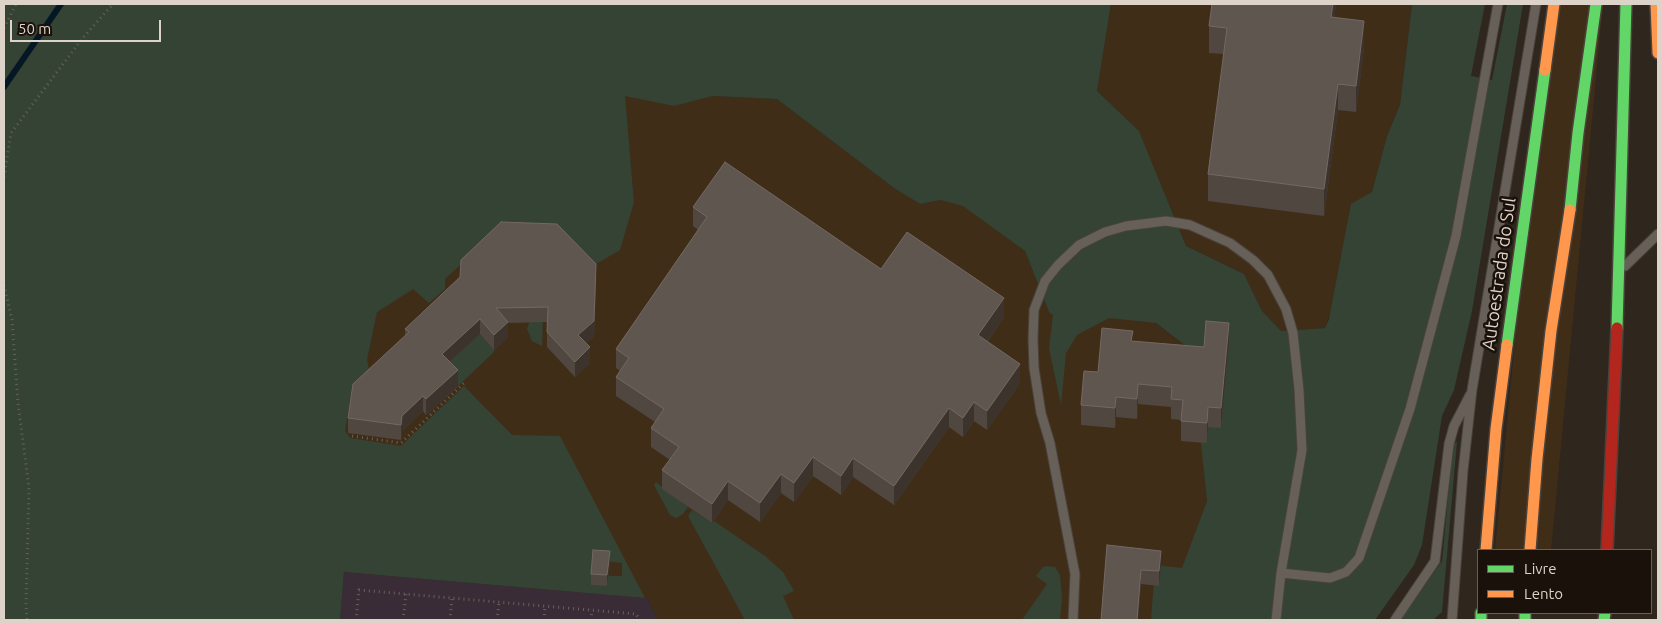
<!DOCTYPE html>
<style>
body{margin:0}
#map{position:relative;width:1662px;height:624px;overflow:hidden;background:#2f261d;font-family:Ubuntu,sans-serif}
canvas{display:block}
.frame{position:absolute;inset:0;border:5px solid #ddd3c8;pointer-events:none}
.legend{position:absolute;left:1477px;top:549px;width:175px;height:65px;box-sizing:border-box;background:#19110a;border:1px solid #675f56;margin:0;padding:6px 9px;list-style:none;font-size:15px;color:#ddd3c8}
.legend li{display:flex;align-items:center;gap:10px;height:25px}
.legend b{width:25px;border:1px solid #675f56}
.scale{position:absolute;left:10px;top:20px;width:151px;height:22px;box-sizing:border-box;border:2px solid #ddd3c8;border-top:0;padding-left:6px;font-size:15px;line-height:18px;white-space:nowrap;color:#ddd3c8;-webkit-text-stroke:4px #19110a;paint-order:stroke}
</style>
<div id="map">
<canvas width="1662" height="624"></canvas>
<div class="frame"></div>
<ul class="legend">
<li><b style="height:6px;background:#63d668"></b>Livre</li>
<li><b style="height:6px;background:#ff974d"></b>Lento</li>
</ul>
<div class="scale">50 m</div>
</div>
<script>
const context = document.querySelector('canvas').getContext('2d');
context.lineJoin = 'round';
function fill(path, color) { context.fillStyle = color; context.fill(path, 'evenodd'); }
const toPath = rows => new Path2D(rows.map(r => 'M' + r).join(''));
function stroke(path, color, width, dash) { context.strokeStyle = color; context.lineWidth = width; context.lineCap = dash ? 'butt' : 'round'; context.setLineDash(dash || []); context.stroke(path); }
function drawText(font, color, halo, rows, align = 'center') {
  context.font = font + ' Ubuntu,sans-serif'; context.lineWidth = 5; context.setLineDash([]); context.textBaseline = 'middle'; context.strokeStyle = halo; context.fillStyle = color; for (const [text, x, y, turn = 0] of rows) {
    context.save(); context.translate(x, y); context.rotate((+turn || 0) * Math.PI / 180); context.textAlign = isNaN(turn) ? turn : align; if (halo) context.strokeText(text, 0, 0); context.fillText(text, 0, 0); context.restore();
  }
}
fill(toPath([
 [1111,4,1412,4,1400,105,1387,136,1372,192,1325,328,1281,331,1262,311,1244,274,1186,246,1139,131,1097,91],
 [1547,4,1603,4,1551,550,1495,550],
 [624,95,674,106,713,96,777,99,894,188,920,204,941,200,963,205,1025,251,1049,312,1132,305,1192,351,1207,501,1164,620,658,620,647,598,344,572,336,400,382,290,634,202]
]), '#402d18');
fill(toPath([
 [344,572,647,598,658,620,340,620]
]), '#392c36');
fill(toPath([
 [4,4,1111,4,1097,91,1139,131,1186,246,1244,274,1262,311,1281,331,1325,328,1329,319,1351,204,1372,192,1387,136,1400,105,1412,4,1485,4,1471,76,1492,80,1507,4,1523,4,1472,311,1454,390,1442,416,1422,545,1414,565,1375,620,1151,620,1155,565,1182,568,1207,501,1191,350,1156,323,1109,318,1077,335,1066,353,1061,405,1049,348,1053,315,1049,312,1025,251,963,206,941,200,920,204,894,188,777,99,713,96,674,106,625,96,634,202,620,250,591,267,496,232,445,279,445,289,429,303,413,289,377,312,367,360,369,369,374,374,351,394,345,431,350,438,401,446,464,386,512,435,560,436,645,598,344,572,340,620,4,620],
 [594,560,622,563,622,576,608,576,591,567,591,562,593,562],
 [543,314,542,346,532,341,527,329,529,323],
 [480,334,495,351,458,386,442,369],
 [1457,442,1442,612,1433,620,1400,620,1442,561,1453,444],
 [656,482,688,507,683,514,676,518,670,515,654,485],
 [692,510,712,523,714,521,765,556,783,572,794,591,783,596,794,620,745,620,688,516],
 [1047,566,1055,567,1060,575,1062,598,1060,620,1022,620,1047,584,1036,576,1043,567]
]), '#344334');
stroke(toPath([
 [4,87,61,4]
]), '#051725', 6);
const lane = toPath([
 [1625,266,1658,234],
 [1281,573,1330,578,1346,572,1359,558,1410,409,1456,236,1498,4],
 [1073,620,1075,574,1050,443,1041,413,1034,368,1033,339,1034,310,1045,281,1058,265,1079,245,1105,232,1126,226,1166,221,1190,225,1230,243,1253,260,1268,275,1286,309,1293,333,1299,390,1302,450,1281,573,1276,620],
 [1395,620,1435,561,1449,444,1454,426,1470,395],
 [1452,620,1463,471,1472,390,1536,4]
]);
const fast = toPath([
 [1570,210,1578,133,1596,4],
 [1617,328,1626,4],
 [1507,345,1545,70],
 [1481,613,1481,620],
 [1525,613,1525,620],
 [1604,620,1605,613]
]);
const slow = toPath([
 [1656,4,1658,53],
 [1545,70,1554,4],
 [1486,550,1496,429,1507,345],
 [1530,550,1537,459,1551,331,1570,210]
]);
const jam = toPath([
 [1607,550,1617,328]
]);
stroke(lane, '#4a423b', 11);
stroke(fast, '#4a423b', 14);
stroke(slow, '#4a423b', 14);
stroke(jam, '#4a423b', 14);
stroke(toPath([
 [4,28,16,4],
 [4,177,11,133,82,39,113,4],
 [4,285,12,320,18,403,29,488,26,606,27,620],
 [352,436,401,443,465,382],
 [356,620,359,590,636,614,640,620],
 [403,620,406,594],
 [450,620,452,598],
 [497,620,499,602],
 [544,620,545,606],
 [591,620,592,610]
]), '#676159', 3, [1, 4]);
stroke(lane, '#666058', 9);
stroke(fast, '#63d668', 11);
stroke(slow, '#ff974d', 11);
stroke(jam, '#b3261e', 11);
fill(toPath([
 [1212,4,1336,4,1334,17,1364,48,1356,112,1338,110,1324,216,1208,201,1208,174,1224,54,1209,53,1209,26],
 [693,207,881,269,1004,317,987,342,1020,383,987,430,974,421,963,437,949,427,894,505,853,477,841,495,813,476,794,502,781,493,760,522,728,500,712,523,662,489,662,470,670,460,651,447,651,428,655,422,616,396,616,377,620,371,616,368,616,349,698,230,693,226],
 [460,277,596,280,594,336,586,343,590,363,575,377,547,347,547,322,508,323,508,337,494,350,480,334,450,362,458,386,426,415,423,411,402,431,401,440,348,433,348,418,405,336,405,329],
 [1133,341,1204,347,1229,343,1221,428,1208,427,1207,443,1181,441,1181,420,1171,419,1171,407,1138,404,1137,419,1116,417,1115,428,1081,425,1081,405,1098,372],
 [1107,545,1161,566,1159,586,1141,584,1138,620,1101,620],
 [610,562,607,586,591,585,591,574]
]), '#504741');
fill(toPath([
 [1333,4,1336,4,1331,43,1331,17],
 [1364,21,1364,48,1356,112,1356,86],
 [1338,84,1338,110,1324,216,1324,189],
 [596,264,594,336,578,351,578,335],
 [1004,298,1004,317,978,354,978,335],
 [480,319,480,334,442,369,442,354],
 [508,322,508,337,494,350,494,335],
 [1229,323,1229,343,1221,428,1221,408],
 [590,347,590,363,575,377,575,362],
 [1020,364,1020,383,987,430,987,411],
 [458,370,458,386,426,415,426,399],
 [1138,384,1138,404,1137,419,1137,399],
 [423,396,423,411,402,431,401,440,401,425,402,416],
 [1116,397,1116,417,1115,428,1115,408],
 [974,402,974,421,963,437,963,418],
 [1208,407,1208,427,1207,443,1207,423],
 [949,408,949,427,894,505,894,486],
 [813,457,813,476,794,502,794,483],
 [853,458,853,477,841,495,841,476],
 [781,474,781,493,760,522,760,503],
 [728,481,728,500,712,523,712,504],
 [610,551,610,562,607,586,607,575],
 [1161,551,1161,566,1159,586,1159,571],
 [1141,570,1141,584,1138,620,1137,620]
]), '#3c332d');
const building = toPath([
 [1212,4,1333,4,1331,17,1364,21,1356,86,1338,84,1324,189,1208,174,1227,28,1209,26,1212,4],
 [725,162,881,269,907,232,1004,298,978,335,1020,364,987,411,974,402,963,418,949,408,894,486,853,458,841,476,813,457,794,483,781,474,760,503,728,481,712,504,662,470,679,447,651,428,664,409,616,377,629,358,616,349,707,217,693,207,725,162],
 [501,222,557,224,596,264,594,321,578,335,590,347,575,362,547,332,548,307,496,308,508,322,494,335,480,319,442,354,458,370,426,399,423,396,402,416,401,425,348,418,353,384,409,332,405,329,460,277,461,260,501,222],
 [1206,321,1229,323,1221,408,1208,407,1207,423,1181,421,1183,400,1171,399,1172,387,1138,384,1137,399,1116,397,1115,408,1081,405,1084,371,1098,372,1102,328,1133,331,1131,341,1204,347,1206,321],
 [1107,545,1161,551,1159,571,1141,570,1137,620,1101,620,1107,545],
 [593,550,610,551,607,575,591,574,593,550]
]);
fill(building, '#5f5650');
stroke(building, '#736962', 1);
drawText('18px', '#ddd3c8', '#19110a', [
 ["Autoestrada do Sul",1499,274,-82]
]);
</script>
